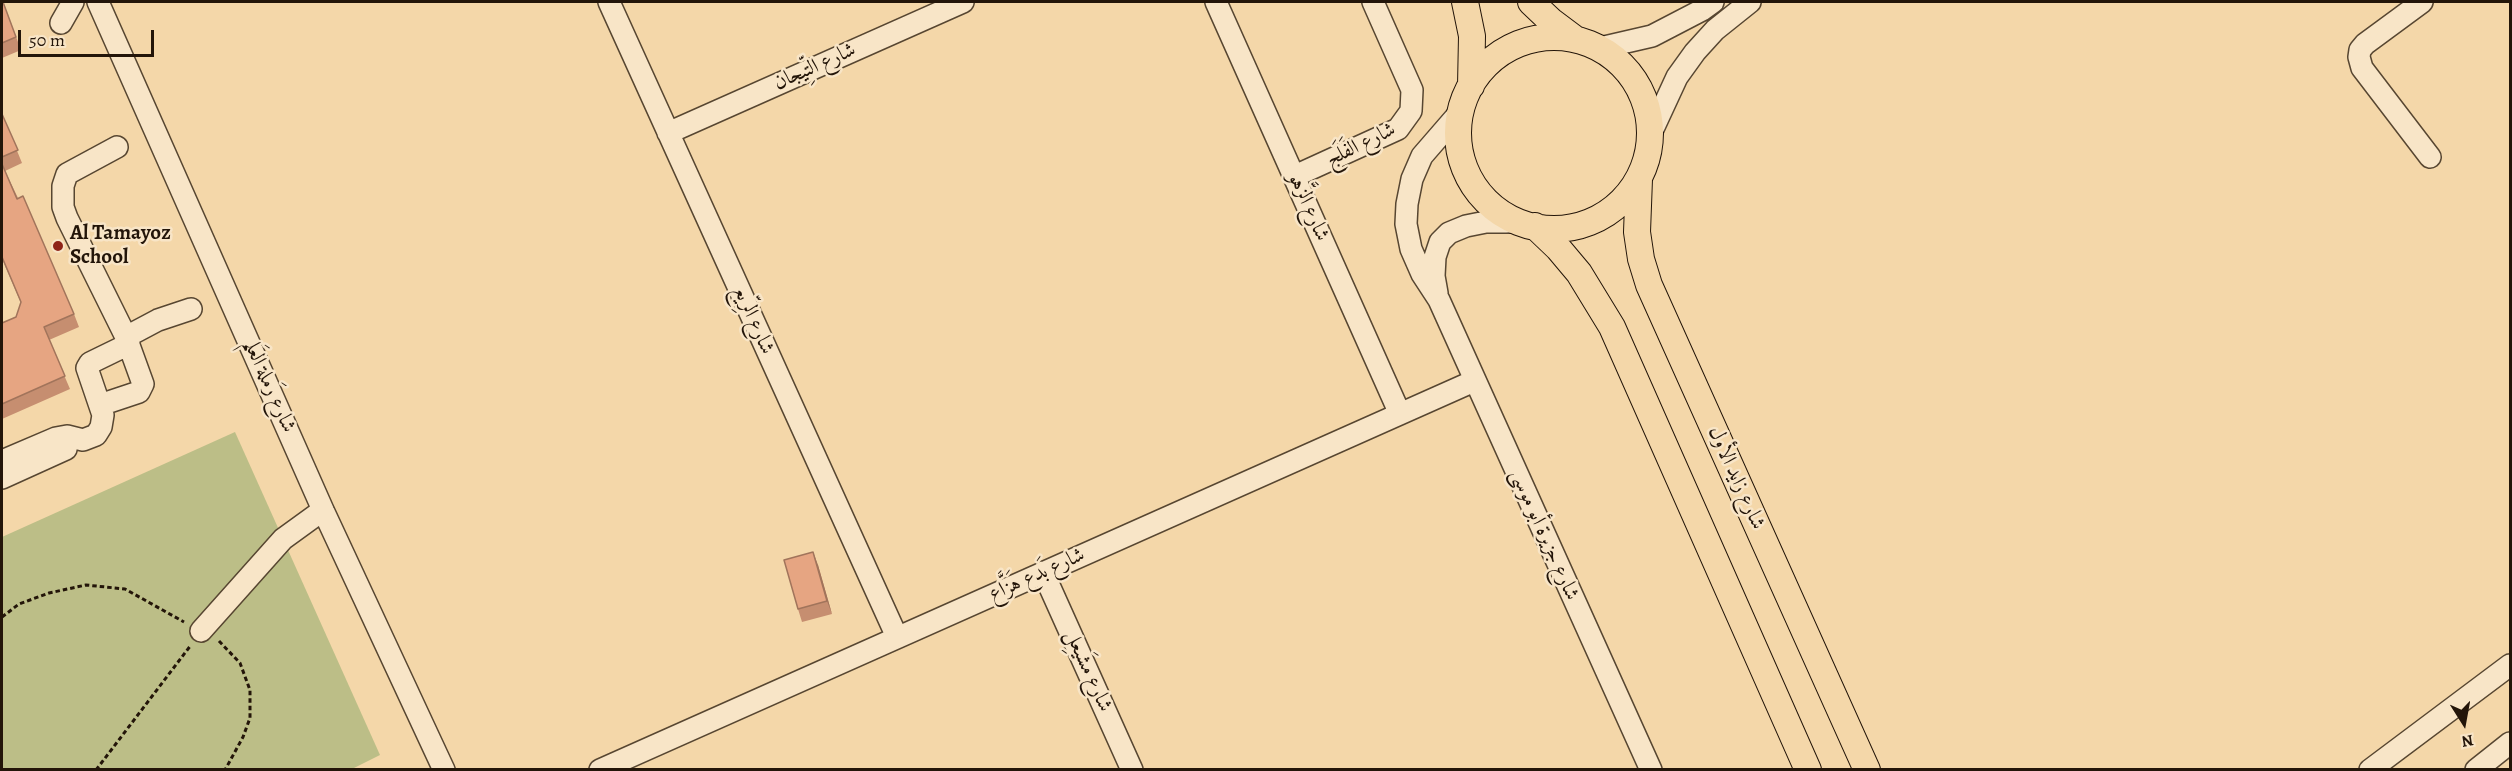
<!DOCTYPE html>
<meta charset="utf-8">
<style>
body{margin:0}
#map{position:relative;width:2512px;height:771px;overflow:hidden;background:#f4d7a9;font-family:Alegreya,serif}
canvas{display:block}
.frame{position:absolute;inset:0;border:3px solid #231509;pointer-events:none}
.north{position:absolute;left:2434px;top:693px;width:60px;height:60px;-webkit-text-stroke:4px #f8e5c7;paint-order:stroke;rotate:169deg;font-size:16px;font-weight:700;line-height:24px;text-align:center;color:#231509}
.north::after{content:'';display:block;margin:auto;width:21px;height:27px;background:#231509;clip-path:polygon(50% 0,100% 100%,50% 72%,0 100%)}
.scale{position:absolute;left:18px;top:30px;width:136px;height:27px;box-sizing:border-box;border:3px solid #231509;border-top:0;padding-left:8px;font-size:18px;line-height:21px;white-space:nowrap;color:#231509;-webkit-text-stroke:4px #f8e5c7;paint-order:stroke}
</style>
<div id="map">
<canvas width="2512" height="771"></canvas>
<div class="frame"></div>
<div class="north">N</div>
<div class="scale">50 m</div>
</div>
<script>
const context = document.querySelector('canvas').getContext('2d');
context.lineJoin = 'round';
function fill(path, color) { context.fillStyle = color; context.fill(path, 'evenodd'); }
const toPath = rows => new Path2D(rows.map(r => 'M' + r).join(''));
function stroke(path, color, width, dash) { context.strokeStyle = color; context.lineWidth = width; context.lineCap = dash ? 'butt' : 'round'; context.setLineDash(dash || []); context.stroke(path); }
function drawText(font, color, halo, rows, align = 'center') {
  context.font = font + ' Alegreya,Amiri,serif'; context.lineWidth = 5; context.setLineDash([]); context.textBaseline = 'middle'; context.strokeStyle = halo; context.fillStyle = color; for (const [text, x, y, turn = 0] of rows) {
    context.save(); context.translate(x, y); context.rotate((+turn || 0) * Math.PI / 180); context.textAlign = isNaN(turn) ? turn : align; if (halo) context.strokeText(text, 0, 0); context.fillText(text, 0, 0); context.restore();
  }
}
fill(toPath([
 [235,432,380,755,350,770,2,769,2,537]
]), '#bcbe87');
const minor = toPath([
 [98,2,323,510,444,770],
 [609,2,897,637],
 [1216,2,1400,414],
 [2422,2,2365,44,2360,50,2359,57,2362,68,2430,157],
 [61,23,73,2],
 [1600,48,1652,36,1702,10,1713,2],
 [1461,111,1422,156,1412,179,1407,204,1406,224,1411,249,1422,274,1439,300,1651,770],
 [1652,131,1677,77,1695,52,1715,30,1750,2],
 [668,133,963,2],
 [1295,176,1398,129,1411,111,1412,90,1373,2],
 [1437,293,1434,276,1435,257,1440,242,1449,233,1466,226,1486,222,1520,222],
 [126,337,158,320,191,309],
 [100,405,139,392,143,384,126,337,67,218,63,207,63,186,67,174,117,147],
 [2,461,56,438,67,436,83,440,96,435,101,427,103,415,87,368,90,363,129,344],
 [2,478,66,449],
 [1043,572,1132,770],
 [201,631,283,539,323,510],
 [600,770,1474,381],
 [2370,770,2510,665],
 [2476,770,2510,743]
]);
const major = toPath([
 [1465,2,1472,36,1471,86],
 [1531,2,1551,21,1575,39],
 '1458 133a96 96 0 1 1 192 0a96 96 0 1 1-192 0Z',
 [1639,179,1637,232,1641,259,1649,285,1867,770],
 [1535,226,1558,248,1579,273,1612,327,1808,770]
]);
stroke(minor, '#574631', 24);
stroke(major, '#231509', 28);
stroke(toPath([
 [2,617,19,604,49,593,86,585,125,589,184,622],
 [219,641,240,663,250,690,250,718,243,737,225,770],
 [96,770,191,645]
]), '#231509', 3, [4.5, 3]);
stroke(minor, '#f8e5c7', 21);
stroke(major, '#f4d7a9', 26);
fill(toPath([
 [2,2,3,2,21,50,2,58],
 [2,114,22,163,5,171,74,314,79,327,49,340,70,389,2,419,2,323,16,317,21,303,2,259],
 [818,565,832,614,802,622,798,609]
]), '#c68e70');
fill(toPath([
 [813,552,818,565,832,614,827,601]
]), '#a1745b');
const building = toPath([
 [2,2,3,2,16,37,2,43,2,2],
 [2,114,18,150,2,157,2,114],
 [2,164,17,199,23,196,74,314,44,327,65,376,2,404,2,323,16,317,21,302,2,257,2,164],
 [813,552,827,601,798,609,784,560,813,552]
]);
fill(building, '#e6a582');
stroke(building, '#a1745b', 1.5);
for (const [x, y, r, color] of [
 [58,246,6,"#8f2418"]
]) { const dot = new Path2D(); dot.arc(x, y, r, 0, 2 * Math.PI); context.fillStyle = color; context.fill(dot); stroke(dot, '#f8e5c7', 2); }
drawText('21px', '#231509', '#f8e5c7', [
 ["شارع التِّيجان",815,67,-24],
 ["شارع الفَلَج",1361,145,-26],
 ["شارع الزَّهو",1308,207,66],
 ["شارع الرِّيع",753,320,66],
 ["شارع رَملة العَلم",269,386,66],
 ["شارع زايد الأول",1736,478,66],
 ["شارع جزيرة أبو موسى",1544,535,66],
 ["شارع بَدع هَزَّاع",1037,575,-24],
 ["شارع مشَيعِل",1088,671,66]
]);
drawText('bold 21px', '#231509', '#f8e5c7', [
 ["Al Tamayoz",70,234],
 ["School",70,258]
], 'left');
</script>
